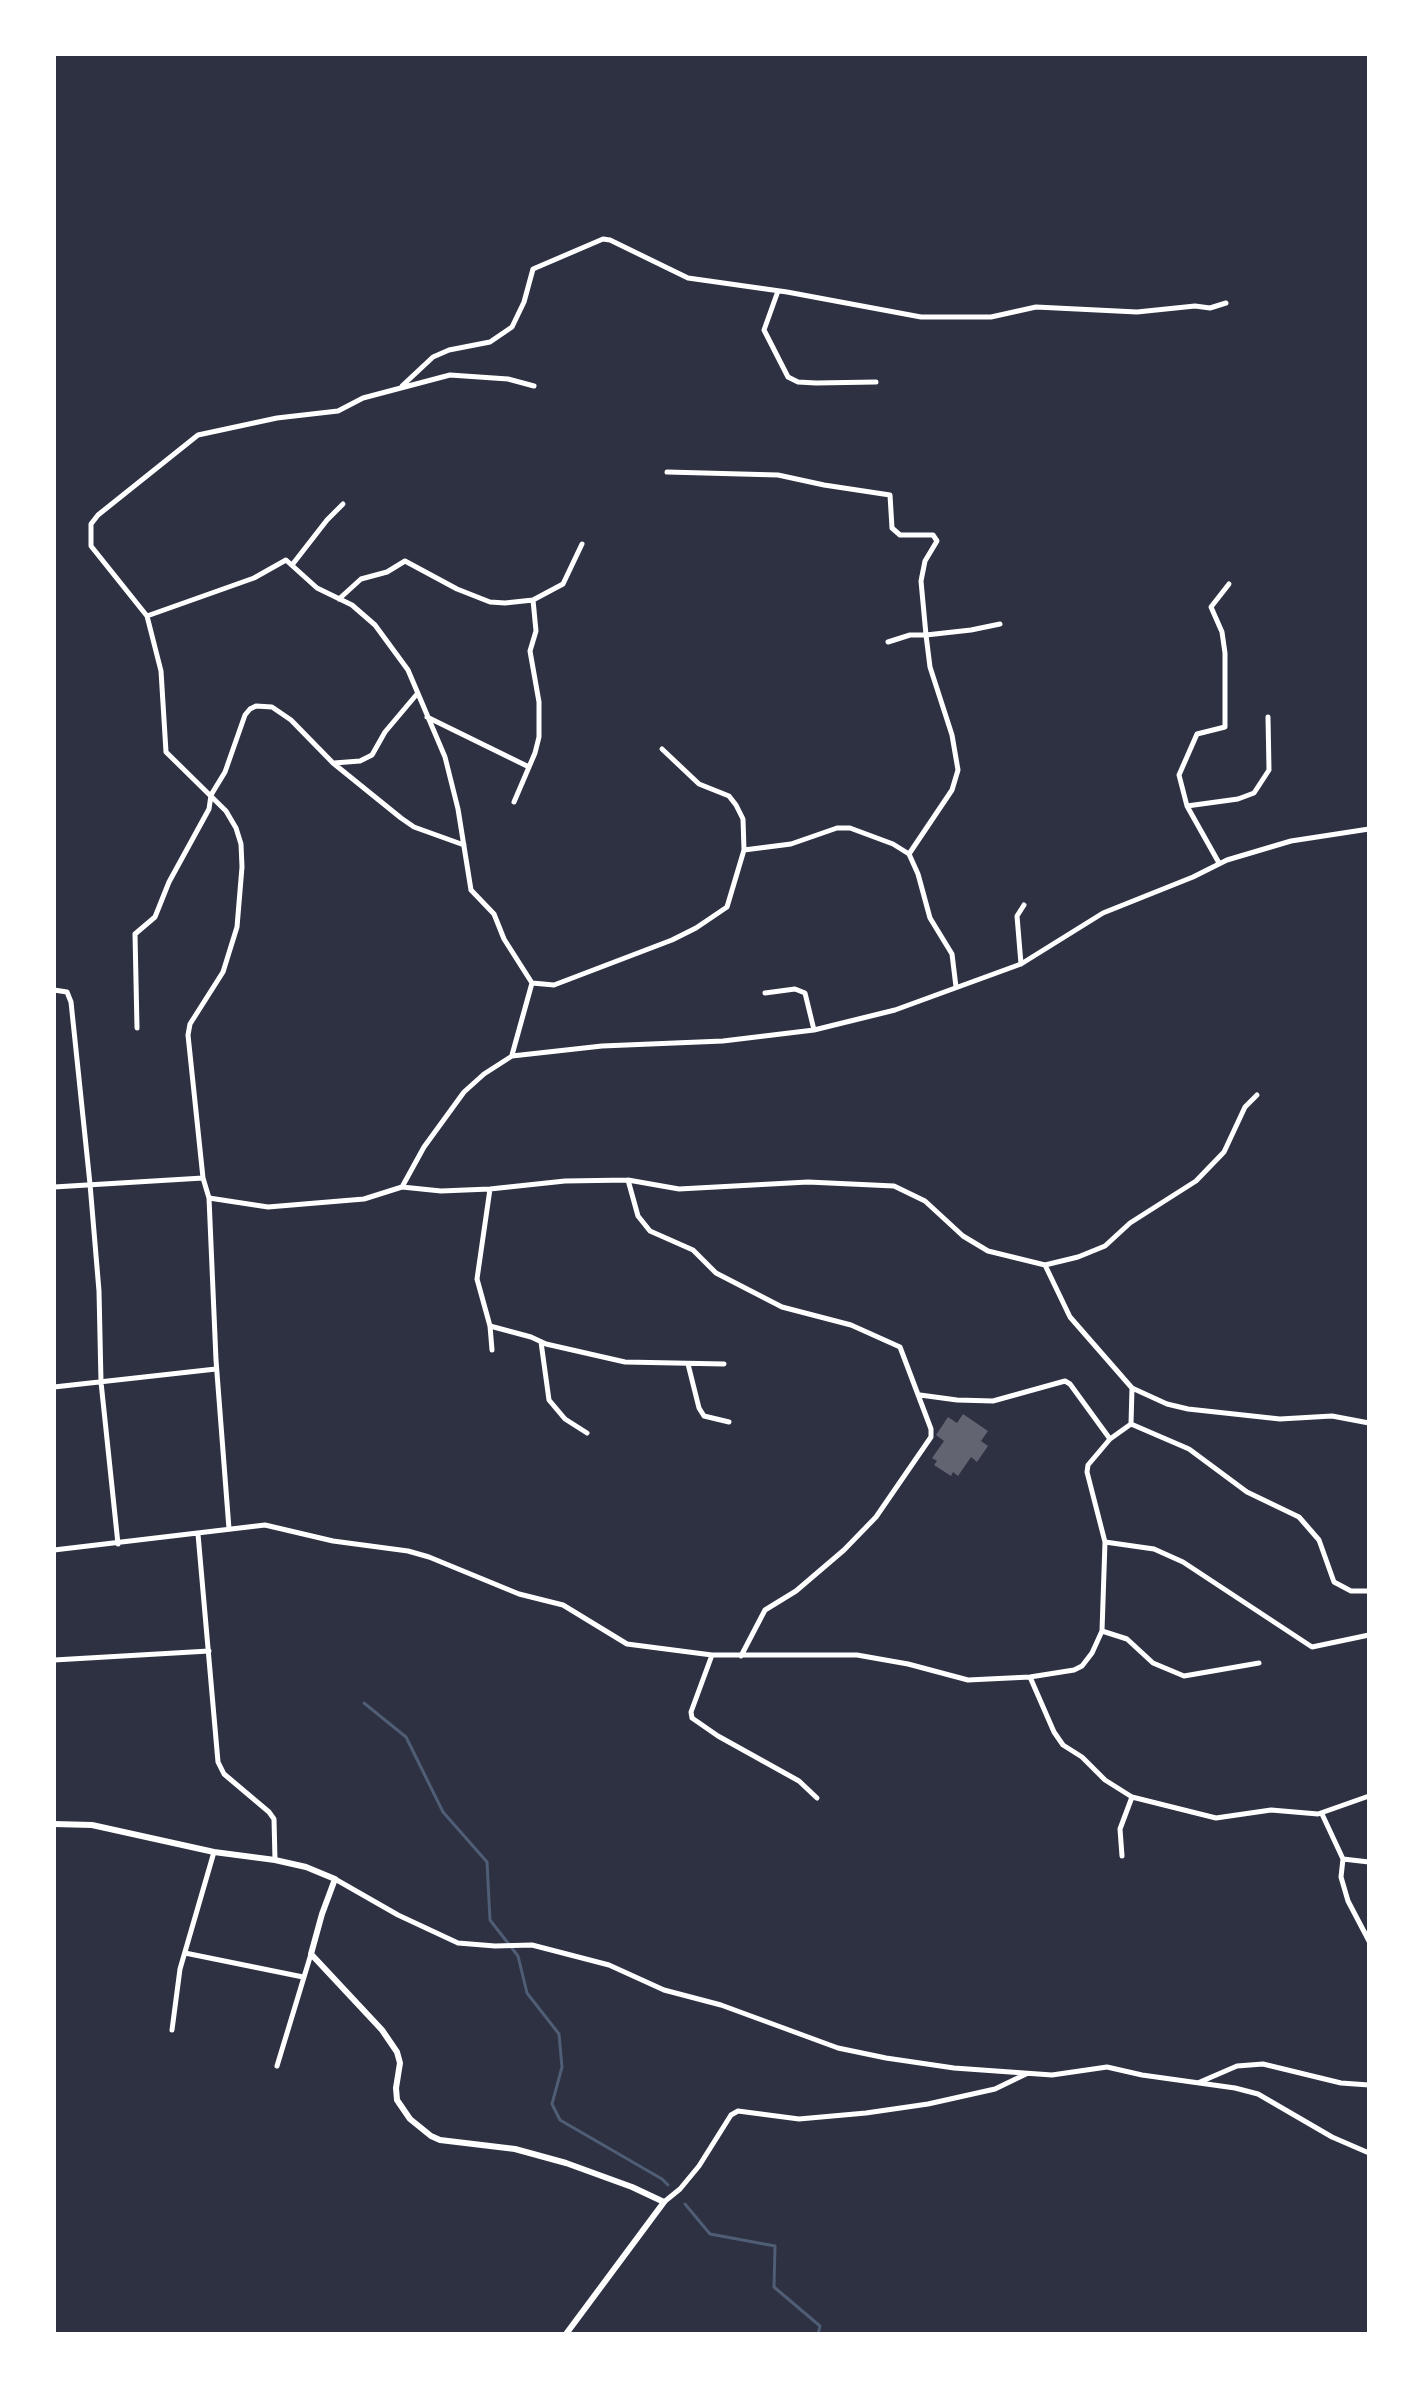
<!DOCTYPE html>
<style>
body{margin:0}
#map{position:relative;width:1423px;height:2388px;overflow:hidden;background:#2d3142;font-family:"IBM Plex Sans",sans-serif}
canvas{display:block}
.frame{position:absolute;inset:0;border:56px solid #fff;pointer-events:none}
</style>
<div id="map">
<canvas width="1423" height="2388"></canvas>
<div class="frame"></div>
</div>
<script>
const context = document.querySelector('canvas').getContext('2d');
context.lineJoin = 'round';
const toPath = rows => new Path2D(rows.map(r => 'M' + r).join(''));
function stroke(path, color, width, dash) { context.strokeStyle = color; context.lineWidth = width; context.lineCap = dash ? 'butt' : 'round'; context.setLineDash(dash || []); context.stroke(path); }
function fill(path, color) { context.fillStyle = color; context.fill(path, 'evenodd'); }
stroke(toPath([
 [364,1703,406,1737,443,1812,487,1862,490,1920,518,1956,527,1993,559,2034,562,2067,552,2104,560,2120,662,2179,668,2185],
 [685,2204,710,2234,775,2246,774,2287,820,2326,818,2334]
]), '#4f5d75', 3);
fill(toPath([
 [963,1414,988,1431,981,1441,988,1446,977,1462,971,1457,958,1476,953,1472,951,1476,934,1465,937,1461,932,1458,944,1441,936,1435,948,1417,957,1423]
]), '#626471');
stroke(toPath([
 [778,291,764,330,788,377,798,382,816,383,876,382],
 [402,386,433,357,449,350,490,342,512,327,524,302,533,269,603,239,610,240,688,278,787,292,921,317,991,317,1036,307,1137,312,1195,306,1210,308,1226,303],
 [667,472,778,475,824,485,890,495,892,528,900,535,933,535,937,541,925,561,921,581,926,635,910,635,888,642],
 [292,565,327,520,343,504],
 [339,599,361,579,387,572,405,561,457,589,490,602,505,603,533,600,563,584,582,544],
 [147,616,254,578,286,560,317,588,352,605,375,625,408,670,445,757,458,809,471,890,494,914,504,939,532,983,554,985,672,940,696,928,727,907,744,850],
 [427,717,529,767],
 [662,749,699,784,729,796,736,805,743,819,744,850,791,844,837,828,850,828,893,844,909,854],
 [334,763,360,761,372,755,385,732,417,694],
 [514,802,535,753,539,737,539,702,530,651,536,631,533,600],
 [1187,806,1238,799,1254,793,1269,770,1268,717],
 [909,854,952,790,958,770,952,735,930,667,926,635,971,630,1000,624],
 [909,854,918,874,930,918,952,954,956,987],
 [1219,863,1187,806,1179,775,1197,734,1225,727,1225,653,1222,632,1211,607,1229,584],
 [1021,964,1017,916,1024,905],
 [54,990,67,992,71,1002,90,1184,99,1291,101,1382,118,1544],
 [765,993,795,989,805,993,814,1030],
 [137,1028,135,934,155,917,169,882,209,809,211,795,225,772,245,715,250,709,256,706,272,707,291,720,333,763,401,818,414,827,464,845],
 [512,1055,532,983],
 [628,1180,638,1216,650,1231,693,1250,716,1273,782,1307,851,1325,900,1347,931,1429,931,1437,876,1517,844,1550,796,1591,765,1610,741,1656],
 [54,1187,203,1178],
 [402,1187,441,1191,490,1189,565,1181,628,1180,679,1189,808,1182,894,1186,925,1201,963,1236,988,1251,1045,1265,1078,1257,1105,1246,1130,1223,1196,1181,1224,1152,1245,1107,1257,1095],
 [490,1189,477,1279,490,1326,492,1350],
 [209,1198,268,1207,364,1199,402,1187,424,1147,464,1092,484,1074,512,1056,602,1046,723,1041,814,1030,895,1010,1021,964,1103,913,1193,877,1227,860,1291,841,1369,829],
 [490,1326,531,1337,546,1344,625,1362,724,1364],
 [541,1342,549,1400,565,1419,587,1433],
 [688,1364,699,1408,704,1416,729,1422],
 [54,1387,216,1369],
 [1132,1388,1167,1404,1188,1409,1280,1419,1332,1416,1369,1423],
 [920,1395,957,1400,993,1401,1065,1381,1070,1384,1110,1439],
 [1131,1424,1189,1449,1247,1492,1299,1517,1319,1540,1334,1582,1351,1591,1369,1591],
 [229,1529,216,1360,209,1198,203,1178,188,1035,190,1024,223,972,237,927,242,867,241,844,236,828,226,811,166,752,161,671,147,616,91,546,91,524,98,515,198,435,277,418,338,411,363,398,450,375,508,379,534,386],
 [198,1534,218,1762,224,1774,269,1812,274,1819,275,1860],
 [1105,1542,1154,1549,1183,1562,1312,1647,1369,1635],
 [54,1550,265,1525,333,1541,408,1551,429,1557,519,1594,563,1605,627,1644,712,1655,857,1655,908,1664,968,1680,1030,1677,1074,1670,1082,1666,1092,1653,1102,1631,1105,1542,1087,1472,1088,1465,1110,1439,1131,1424,1132,1388,1070,1317,1045,1265],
 [1102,1631,1127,1639,1153,1663,1184,1676,1259,1663],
 [712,1655,691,1712,692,1718,718,1736,799,1781,817,1798],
 [54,1660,209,1651],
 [1030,1677,1054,1732,1063,1745,1082,1757,1105,1780,1132,1797,1216,1818,1271,1810,1318,1814,1369,1796],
 [1322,1814,1343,1859,1341,1877,1348,1901,1369,1941],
 [1122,1856,1120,1829,1132,1797],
 [1343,1859,1369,1862],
 [335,1879,398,1915,458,1943,495,1946,532,1945,609,1965,664,1990,721,2005,838,2048,886,2058,954,2068,1052,2075,1107,2067,1142,2075,1235,2088,1258,2094,1332,2137,1369,2153],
 [185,1953,303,1977],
 [172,2030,180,1969,214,1852],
 [277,2066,311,1954],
 [1200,2082,1237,2066,1263,2064,1341,2083,1369,2085],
 [664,2202,680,2189,699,2166,731,2115,738,2111,799,2119,866,2113,928,2104,995,2089,1026,2074]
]), '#fff', 5);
stroke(toPath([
 [54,1824,92,1825,214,1852,275,1860,306,1867,335,1879,322,1914,311,1954,382,2030,397,2052,400,2063,396,2088,397,2100,410,2119,431,2136,440,2140,515,2149,566,2163,632,2187,664,2202,566,2334]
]), '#fff', 6);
</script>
